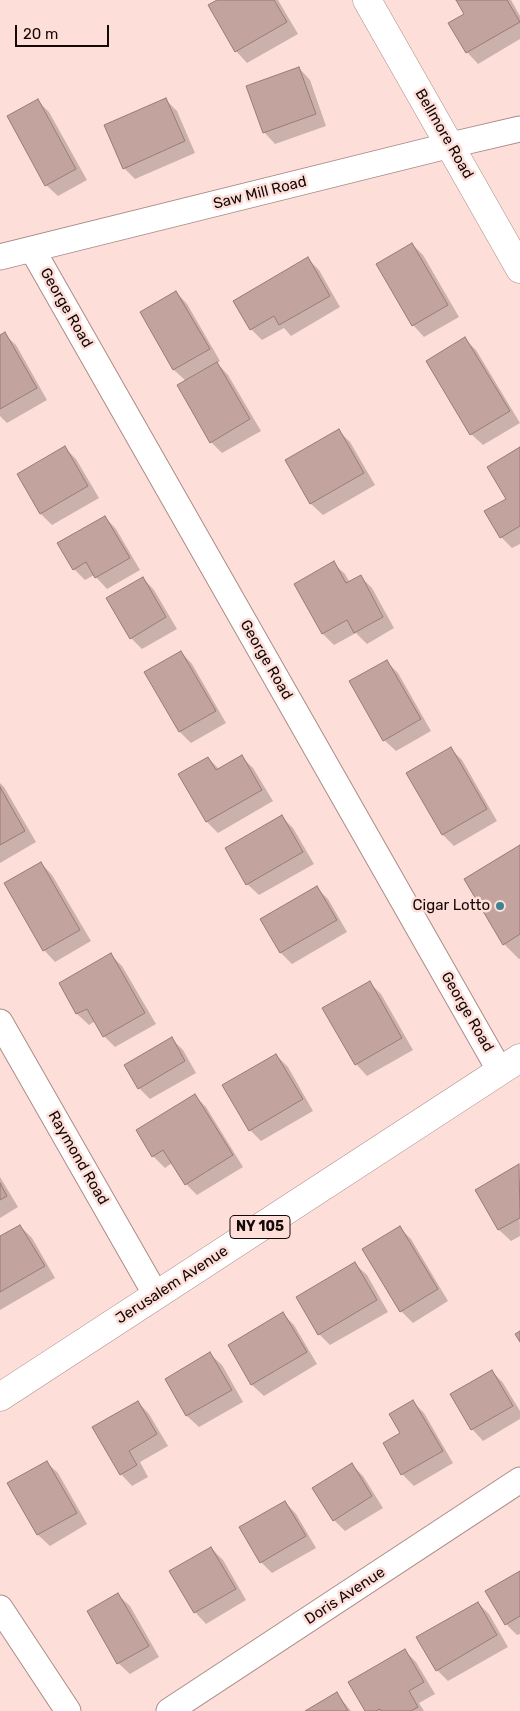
<!DOCTYPE html>
<style>
body{margin:0}
#map{position:relative;width:520px;height:1711px;overflow:hidden;background:#feded8;font-family:Rubik,sans-serif}
canvas{display:block}
.scale{position:absolute;left:15px;top:25px;width:94px;height:22px;box-sizing:border-box;border:2px solid #130907;border-top:0;padding-left:6px;font-size:15px;line-height:18px;white-space:nowrap;color:#130907;-webkit-text-stroke:4px #feded8;paint-order:stroke}
</style>
<div id="map">
<canvas width="520" height="1711"></canvas>
<div class="scale">20 m</div>
</div>
<script>
const context = document.querySelector('canvas').getContext('2d');
context.lineJoin = 'round';
function fill(path, color) { context.fillStyle = color; context.fill(path, 'evenodd'); }
const toPath = rows => new Path2D(rows.map(r => 'M' + r).join(''));
function stroke(path, color, width, dash) { context.strokeStyle = color; context.lineWidth = width; context.lineCap = dash ? 'butt' : 'round'; context.setLineDash(dash || []); context.stroke(path); }
function drawText(font, color, halo, rows, align = 'center') {
  context.font = font + ' Rubik,sans-serif'; context.lineWidth = 5; context.setLineDash([]); context.textBaseline = 'middle'; context.strokeStyle = halo; context.fillStyle = color; for (const [text, x, y, turn = 0] of rows) {
    context.save(); context.translate(x, y); context.rotate((+turn || 0) * Math.PI / 180); context.textAlign = isNaN(turn) ? turn : align; if (halo) context.strokeText(text, 0, 0); context.fillText(text, 0, 0); context.restore();
  }
}
fill(toPath([
 [220,0,278,0,298,34,247,63,236,51],
 [457,0,511,0,520,16,520,39,478,64,467,52,466,15],
 [299,68,310,80,326,126,275,144,264,132],
 [165,99,177,111,195,153,135,179,124,168],
 [38,101,49,112,87,180,58,196,46,185],
 [412,244,423,255,459,317,424,337,413,325],
 [308,259,319,270,340,307,291,336,284,328,262,340,251,329],
 [176,292,187,304,220,361,217,363,228,375,261,431,222,453,211,442,186,381,174,370,141,312],
 [4,334,16,345,47,400,7,423,0,416,0,336],
 [465,339,476,350,520,423,483,445,471,434],
 [339,431,350,442,375,485,323,515,311,504,287,461],
 [65,448,76,459,99,498,52,525,41,514,18,474],
 [520,449,520,544,512,548,501,537,507,499],
 [105,517,116,529,140,570,107,589,94,575,85,580,74,569],
 [333,563,345,574,350,583,361,577,372,588,394,628,367,644,356,633,334,645,323,634,295,584],
 [143,578,154,590,177,629,142,649,131,638],
 [181,652,192,664,226,723,191,743,180,732,146,673],
 [386,661,398,673,431,731,396,751,384,740],
 [451,749,462,760,497,821,454,846,443,835],
 [242,757,253,768,273,801,218,833,207,822,180,775,208,758,220,770],
 [0,783,4,787,36,842,0,863],
 [282,817,293,828,314,864,259,895,247,884],
 [520,847,520,959,519,959,504,944],
 [41,863,52,875,91,941,55,962,44,950],
 [317,888,328,899,347,932,292,964,281,953,262,920],
 [111,955,122,966,156,1024,115,1047,104,1036,95,1021,89,1025,77,1014,60,984],
 [369,982,381,994,413,1050,367,1076,356,1064],
 [172,1039,183,1050,196,1073,150,1099,139,1088],
 [276,1055,288,1067,313,1111,261,1141,250,1130],
 [195,1096,206,1107,243,1167,197,1195,186,1184,172,1163,165,1168,153,1156],
 [519,1166,520,1236,511,1241,499,1230,477,1190],
 [0,1177,18,1207,0,1218],
 [20,1226,32,1238,55,1278,0,1310,0,1238],
 [400,1228,411,1239,448,1301,413,1323,401,1311,364,1249],
 [355,1264,367,1275,388,1312,330,1345,319,1334],
 [283,1314,294,1325,317,1364,264,1396,252,1385,229,1346],
 [210,1354,222,1365,243,1402,199,1427,187,1416,166,1379],
 [492,1371,503,1383,520,1411,520,1419,483,1441,472,1429],
 [138,1402,149,1414,168,1446,140,1462,148,1477,132,1486,121,1474],
 [413,1402,424,1413,453,1463,414,1486,402,1474,384,1444,402,1434],
 [46,1462,58,1473,87,1524,50,1546,38,1535,9,1484],
 [352,1465,363,1476,383,1508,345,1531,334,1520],
 [285,1502,296,1514,316,1548,272,1573,261,1562],
 [211,1548,223,1560,246,1600,206,1624,195,1612],
 [520,1572,520,1634,517,1635,506,1624],
 [118,1595,130,1606,159,1657,130,1674,118,1663],
 [478,1603,489,1614,508,1647,448,1681,437,1670],
 [405,1651,416,1662,435,1694,419,1703,424,1711,366,1711],
 [337,1694,351,1711,307,1711]
]), '#0003');
const building = toPath([
 [217,0,274,0,287,22,235,52,208,5,217,0],
 [456,0,507,0,520,22,466,53,448,23,464,14,456,0],
 [299,67,316,114,263,133,246,86,299,67],
 [166,98,185,141,123,169,104,125,166,98],
 [38,99,76,169,45,186,7,116,38,99],
 [412,243,448,305,412,326,376,264,412,243],
 [308,257,330,296,279,325,274,316,250,330,233,301,308,257],
 [176,291,210,349,173,370,140,312,176,291],
 [5,332,37,388,0,409,0,335,5,332],
 [465,337,510,411,470,435,426,361,465,337],
 [217,362,250,419,210,443,177,385,217,362],
 [339,429,364,473,310,504,285,460,339,429],
 [65,446,88,486,40,514,17,474,65,446],
 [520,447,520,526,500,538,484,511,506,499,487,467,520,447],
 [105,516,130,558,95,578,86,562,73,570,57,543,105,516],
 [334,561,346,583,361,575,383,617,354,633,347,620,322,634,294,584,334,561],
 [143,577,166,617,130,639,106,598,143,577],
 [181,651,216,711,179,732,144,672,181,651],
 [387,660,421,719,383,741,349,681,387,660],
 [451,747,487,809,442,835,406,773,451,747],
 [242,755,262,790,206,822,178,774,208,757,216,770,242,755],
 [0,787,25,831,0,845,0,787],
 [282,815,303,852,246,885,225,848,282,815],
 [520,845,520,934,503,945,464,879,520,845],
 [41,862,80,930,43,951,4,883,41,862],
 [317,886,337,920,280,953,260,919,317,886],
 [111,953,145,1013,103,1037,87,1009,76,1014,59,983,111,953],
 [370,981,402,1038,355,1065,322,1008,370,981],
 [172,1037,185,1061,138,1089,124,1065,172,1037],
 [276,1054,303,1099,249,1131,222,1085,276,1054],
 [195,1094,233,1155,185,1185,163,1150,152,1157,136,1130,195,1094],
 [519,1164,520,1218,498,1230,475,1190,519,1164],
 [0,1183,7,1196,0,1200,0,1183],
 [20,1225,45,1266,0,1292,0,1236,20,1225],
 [400,1226,438,1289,400,1312,362,1249,400,1226],
 [355,1262,377,1300,318,1335,296,1297,355,1262],
 [283,1312,307,1352,251,1385,228,1345,283,1312],
 [520,1331,520,1342,515,1334,520,1331],
 [210,1352,232,1390,186,1416,165,1379,210,1352],
 [492,1370,513,1406,471,1430,450,1394,492,1370],
 [413,1400,443,1451,401,1475,383,1443,400,1433,389,1414,413,1400],
 [138,1401,157,1434,129,1451,137,1465,120,1475,92,1427,138,1401],
 [47,1461,77,1513,37,1535,7,1483,47,1461],
 [352,1463,372,1496,333,1521,312,1488,352,1463],
 [285,1501,306,1536,260,1563,239,1527,285,1501],
 [211,1547,236,1589,194,1613,169,1571,211,1547],
 [520,1571,520,1616,505,1625,485,1591,520,1571],
 [118,1593,149,1646,117,1664,87,1611,118,1593],
 [478,1602,497,1635,436,1671,416,1637,478,1602],
 [405,1649,424,1682,409,1691,418,1707,411,1711,381,1711,380,1709,376,1711,365,1711,348,1682,405,1649],
 [337,1692,348,1711,305,1711,337,1692]
]);
fill(building, '#c2a39e');
stroke(building, '#987b76', 1);
const street = toPath([
 [32,249,500,1071],
 [0,257,451,145,520,129],
 [0,1022,156,1295],
 [0,1608,68,1711],
 [169,1711,520,1480]
]);
const secondary = toPath([
 [367,0,520,269]
]);
const primary = toPath([
 [0,1397,520,1058]
]);
stroke(street, '#aa8c87', 27);
stroke(secondary, '#aa8c87', 29);
stroke(primary, '#aa8c87', 29);
stroke(street, '#fff', 25);
stroke(secondary, '#fff', 28);
stroke(primary, '#fff', 28);
for (const [x, y, r, color] of [
 [500,906,5,"#3f8590"]
]) { const dot = new Path2D(); dot.arc(x, y, r, 0, 2 * Math.PI); context.fillStyle = color; context.fill(dot); stroke(dot, '#feded8', 2); }
for (const [x, y, w] of [
 [260,1227,60]
]) { const box = new Path2D(); box.roundRect(x - w / 2, y - 11.5, w, 23, 4); context.fillStyle = '#feded8'; context.fill(box); stroke(box, '#130907', 1); }
drawText('bold 14px', '#130907', null, [
 ["NY 105",260,1227]
]);
drawText('15px', '#130907', '#feded8', [
 ["Bellmore Road",444,134,60],
 ["Saw Mill Road",260,193,-14],
 ["George Road",66,308,60],
 ["George Road",266,660,60],
 ["George Road",467,1012,60],
 ["Raymond Road",78,1158,60],
 ["Jerusalem Avenue",172,1285,-33],
 ["Doris Avenue",345,1596,-33]
]);
drawText('15px', '#130907', '#feded8', [
 ["Cigar Lotto",490,906]
], 'right');
</script>
